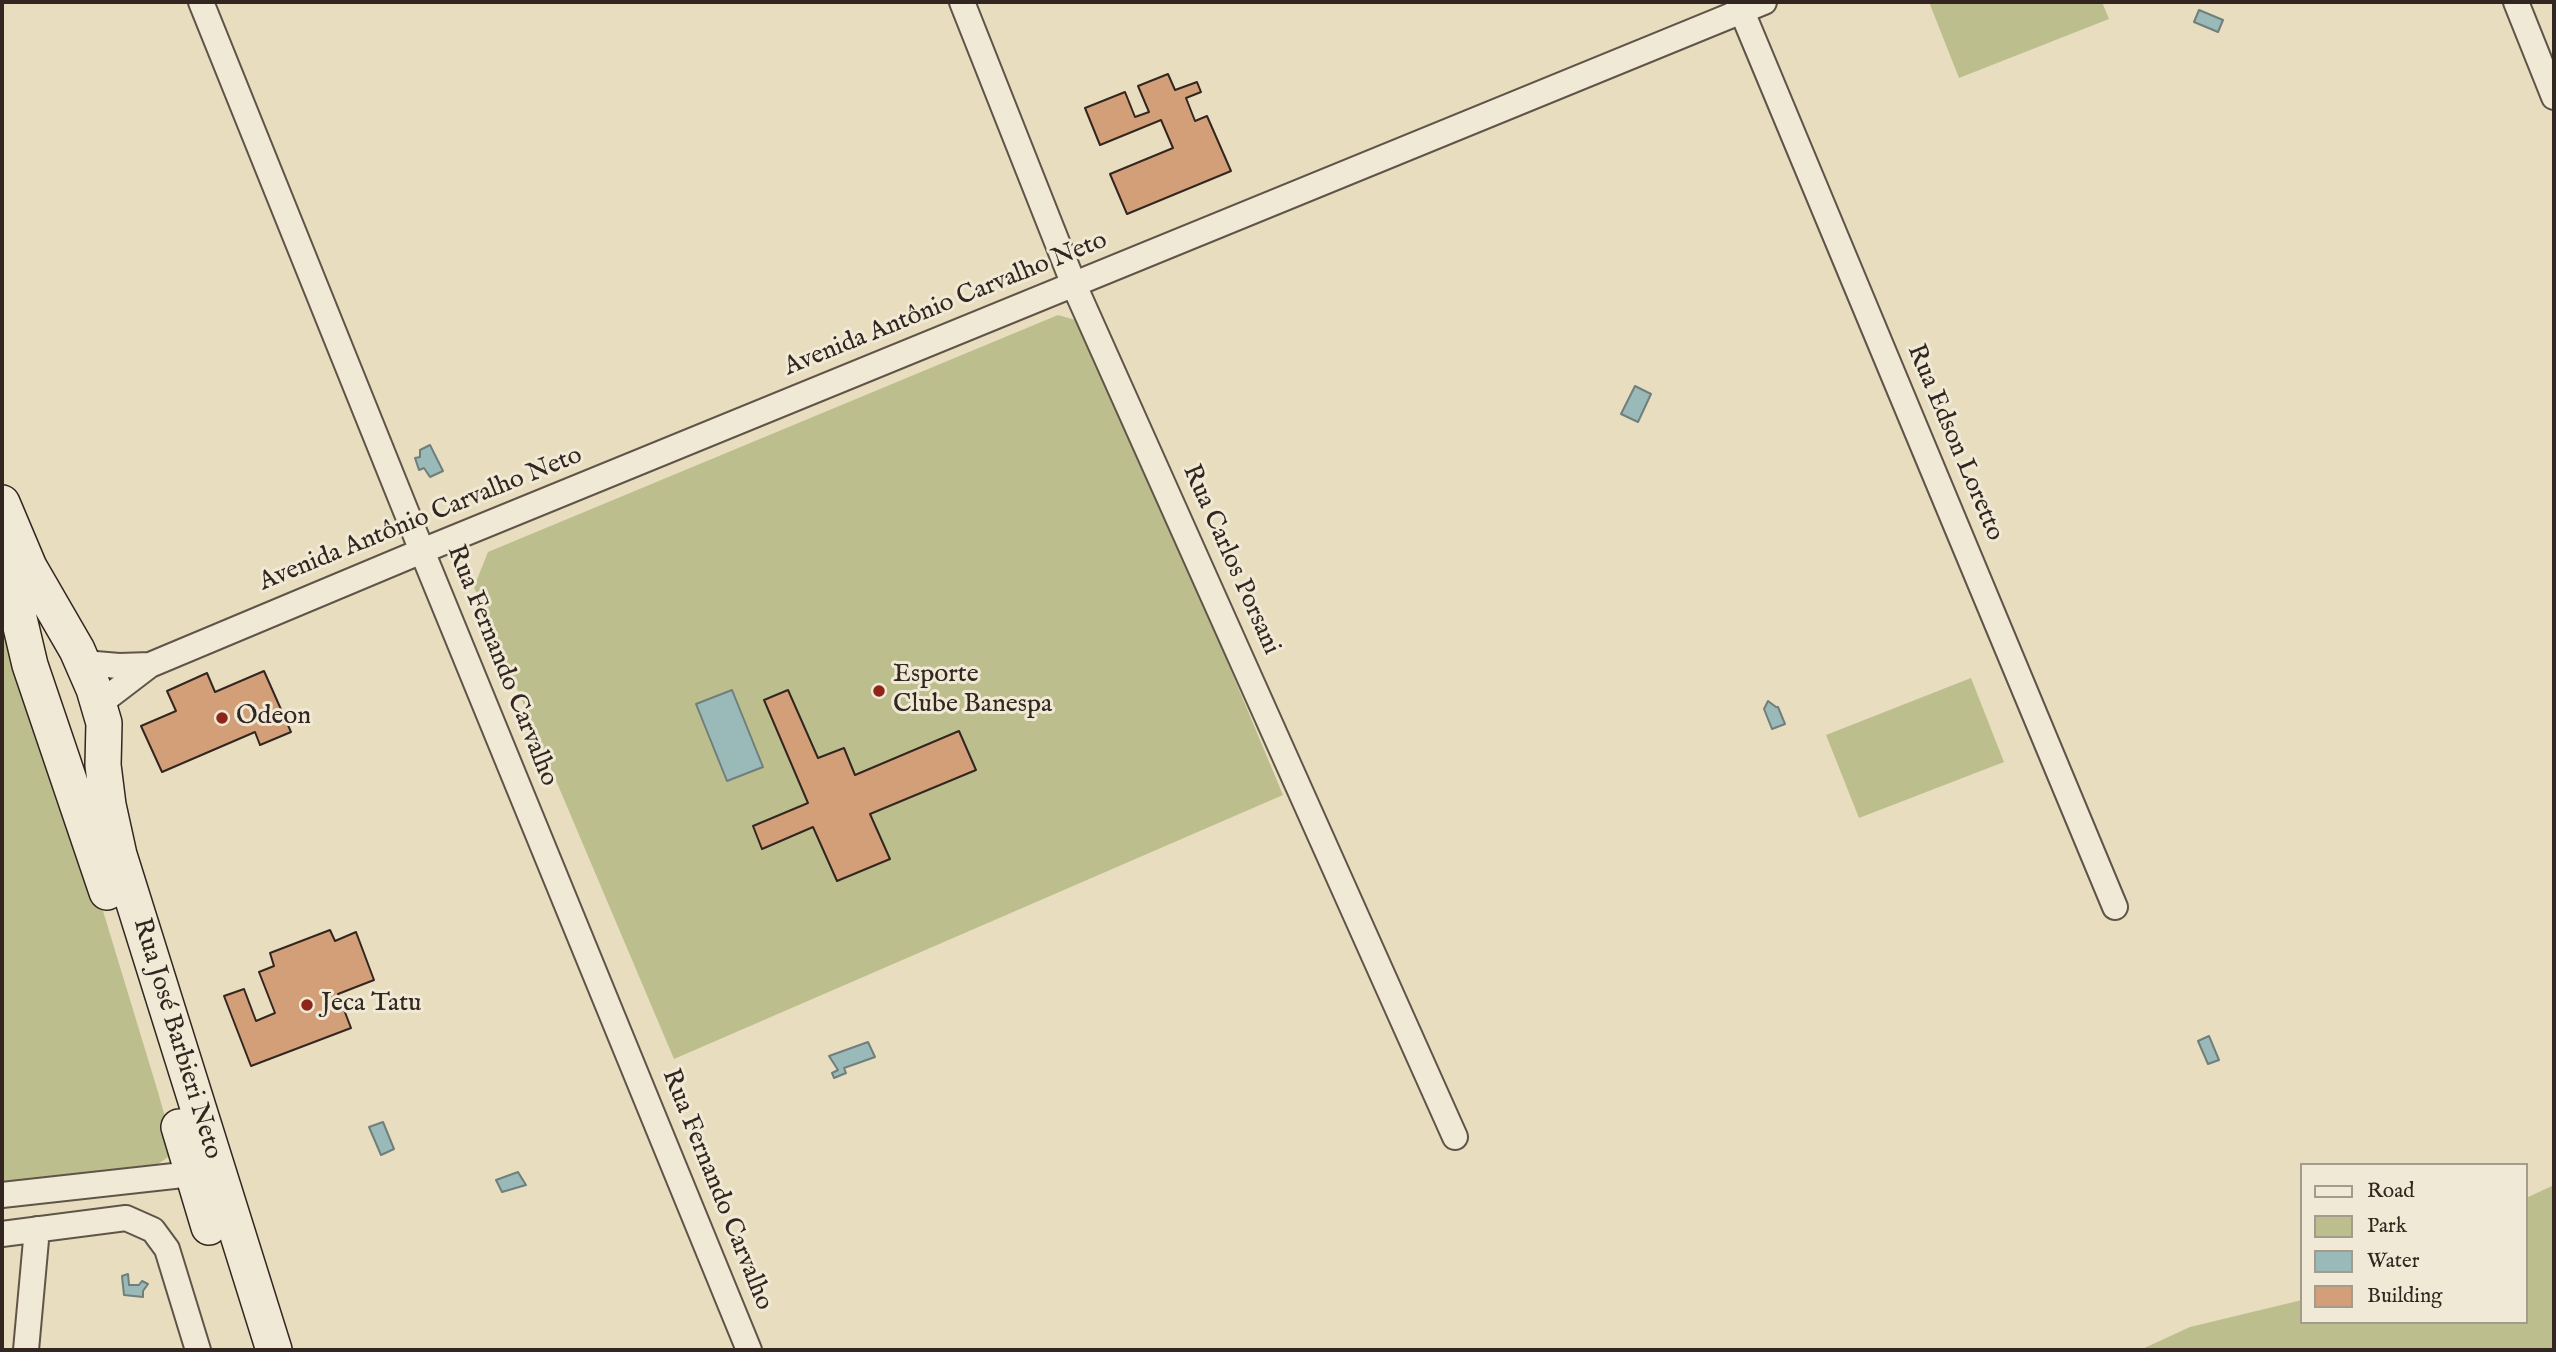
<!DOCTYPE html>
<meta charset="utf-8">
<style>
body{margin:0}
#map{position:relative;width:2556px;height:1352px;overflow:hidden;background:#e8ddbe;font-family:"IM FELL English",serif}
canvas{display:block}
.frame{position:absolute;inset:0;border:4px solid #332620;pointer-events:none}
.legend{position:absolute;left:2300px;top:1163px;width:228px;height:161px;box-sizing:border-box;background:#f0e9d5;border:2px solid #a49b8d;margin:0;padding:9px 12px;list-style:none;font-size:21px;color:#332620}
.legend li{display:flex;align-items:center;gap:14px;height:35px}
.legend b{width:35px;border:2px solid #a49b8d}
</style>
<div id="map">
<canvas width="2556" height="1352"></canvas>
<div class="frame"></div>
<ul class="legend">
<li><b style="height:9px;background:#f0e9d5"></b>Road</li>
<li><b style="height:19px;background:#bcbf8d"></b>Park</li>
<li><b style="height:19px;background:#99bab9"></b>Water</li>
<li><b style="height:19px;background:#d39f79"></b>Building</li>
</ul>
</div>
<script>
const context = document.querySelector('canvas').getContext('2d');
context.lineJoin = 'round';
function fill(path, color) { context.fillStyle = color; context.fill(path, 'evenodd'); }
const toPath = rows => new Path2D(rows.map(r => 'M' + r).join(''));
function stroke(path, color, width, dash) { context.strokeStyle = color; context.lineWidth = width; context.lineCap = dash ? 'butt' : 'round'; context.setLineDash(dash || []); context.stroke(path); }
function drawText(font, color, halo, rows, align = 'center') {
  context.font = font + ' "IM FELL English",serif'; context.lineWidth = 6; context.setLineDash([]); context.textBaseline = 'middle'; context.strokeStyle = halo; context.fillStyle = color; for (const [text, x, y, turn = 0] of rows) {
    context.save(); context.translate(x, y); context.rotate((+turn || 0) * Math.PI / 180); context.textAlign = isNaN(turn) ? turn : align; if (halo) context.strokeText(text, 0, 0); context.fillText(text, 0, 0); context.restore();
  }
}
fill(toPath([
 [1929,2,2102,2,2109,19,1959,78],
 [1058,315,1086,323,1283,795,674,1059,474,587,488,552],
 [2,625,6,625,90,868,158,1092,171,1138,171,1155,158,1164,2,1182],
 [1971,678,2004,762,1859,818,1826,735],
 [2554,1185,2554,1350,2140,1350,2190,1327,2302,1300,2302,1322,2526,1322,2526,1198]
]), '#bcbf8d');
const water = toPath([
 [2199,10,2223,20,2218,32,2194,22,2199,10],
 [1635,386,1651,394,1638,422,1621,414,1635,386],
 [430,445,443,471,430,477,424,468,419,470,415,458,420,457,420,450,430,445],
 [732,690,763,767,727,781,696,704,732,690],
 [1768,701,1776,707,1778,707,1785,724,1772,729,1764,709,1768,701],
 [2209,1036,2219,1060,2208,1064,2198,1041,2209,1036],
 [868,1042,875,1057,844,1068,846,1073,834,1078,832,1073,838,1070,829,1056,868,1042],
 [383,1122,394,1149,381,1155,369,1127,383,1122],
 [518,1172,526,1185,502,1192,496,1180,518,1172],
 [128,1274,129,1285,139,1285,142,1281,148,1284,143,1291,143,1297,124,1295,122,1276,128,1274]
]);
fill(water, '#99bab9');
stroke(water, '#707f7c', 2);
const building = toPath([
 [1168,74,1175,90,1197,82,1201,92,1186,98,1195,121,1207,116,1231,171,1127,214,1110,174,1173,148,1161,120,1100,145,1085,108,1125,92,1135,117,1149,112,1138,86,1168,74],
 [264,671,291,732,260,745,255,732,162,772,141,726,176,711,167,691,207,673,215,692,264,671],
 [788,690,818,758,844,748,855,775,959,731,976,770,870,814,890,859,837,881,813,827,762,849,753,826,808,803,764,700,788,690],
 [330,930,335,941,356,932,374,980,338,994,351,1028,251,1066,224,996,244,989,256,1021,275,1013,259,972,274,966,270,953,330,930]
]);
fill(building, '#d39f79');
stroke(building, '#332620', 2);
const minor = toPath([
 [201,2,422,551,749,1350],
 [962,2,1074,285,1455,1137],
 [1738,2,2115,907],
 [2516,2,2554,97],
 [84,663,119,666,150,665],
 [99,704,150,665,422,551,1764,2],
 [2,1195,192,1174],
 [2,1234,126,1218,153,1230,167,1249,198,1350],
 [26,1350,37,1229]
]);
const secondary = toPath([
 [2,503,29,567,77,650,94,689,104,723,103,765,108,805,119,855,274,1350],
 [2,546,30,665,107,892],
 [179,1127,209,1227]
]);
stroke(minor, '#605448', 28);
stroke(secondary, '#332620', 38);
stroke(minor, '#f0e9d5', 24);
stroke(secondary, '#f0e9d5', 35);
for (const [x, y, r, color] of [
 [879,691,7,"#8f2418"],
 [222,718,7,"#8f2418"],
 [307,1005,7,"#8f2418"]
]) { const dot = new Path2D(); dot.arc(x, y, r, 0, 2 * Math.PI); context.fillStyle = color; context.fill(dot); stroke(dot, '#f0e9d5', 2.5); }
drawText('26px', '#332620', '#f0e9d5', [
 ["Avenida Antônio Carvalho Neto",946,305,-22],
 ["Rua Edson Loretto",1954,443,67],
 ["Avenida Antônio Carvalho Neto",421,520,-22],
 ["Rua Carlos Porsani",1230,560,66],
 ["Rua Fernando Carvalho",501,666,68],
 ["Rua José Barbieri Neto",176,1039,73],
 ["Rua Fernando Carvalho",716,1190,68]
]);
drawText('26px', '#332620', '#f0e9d5', [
 ["Esporte",893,676],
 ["Clube Banespa",893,706],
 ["Odeon",236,718],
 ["Jeca Tatu",321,1005]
], 'left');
</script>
